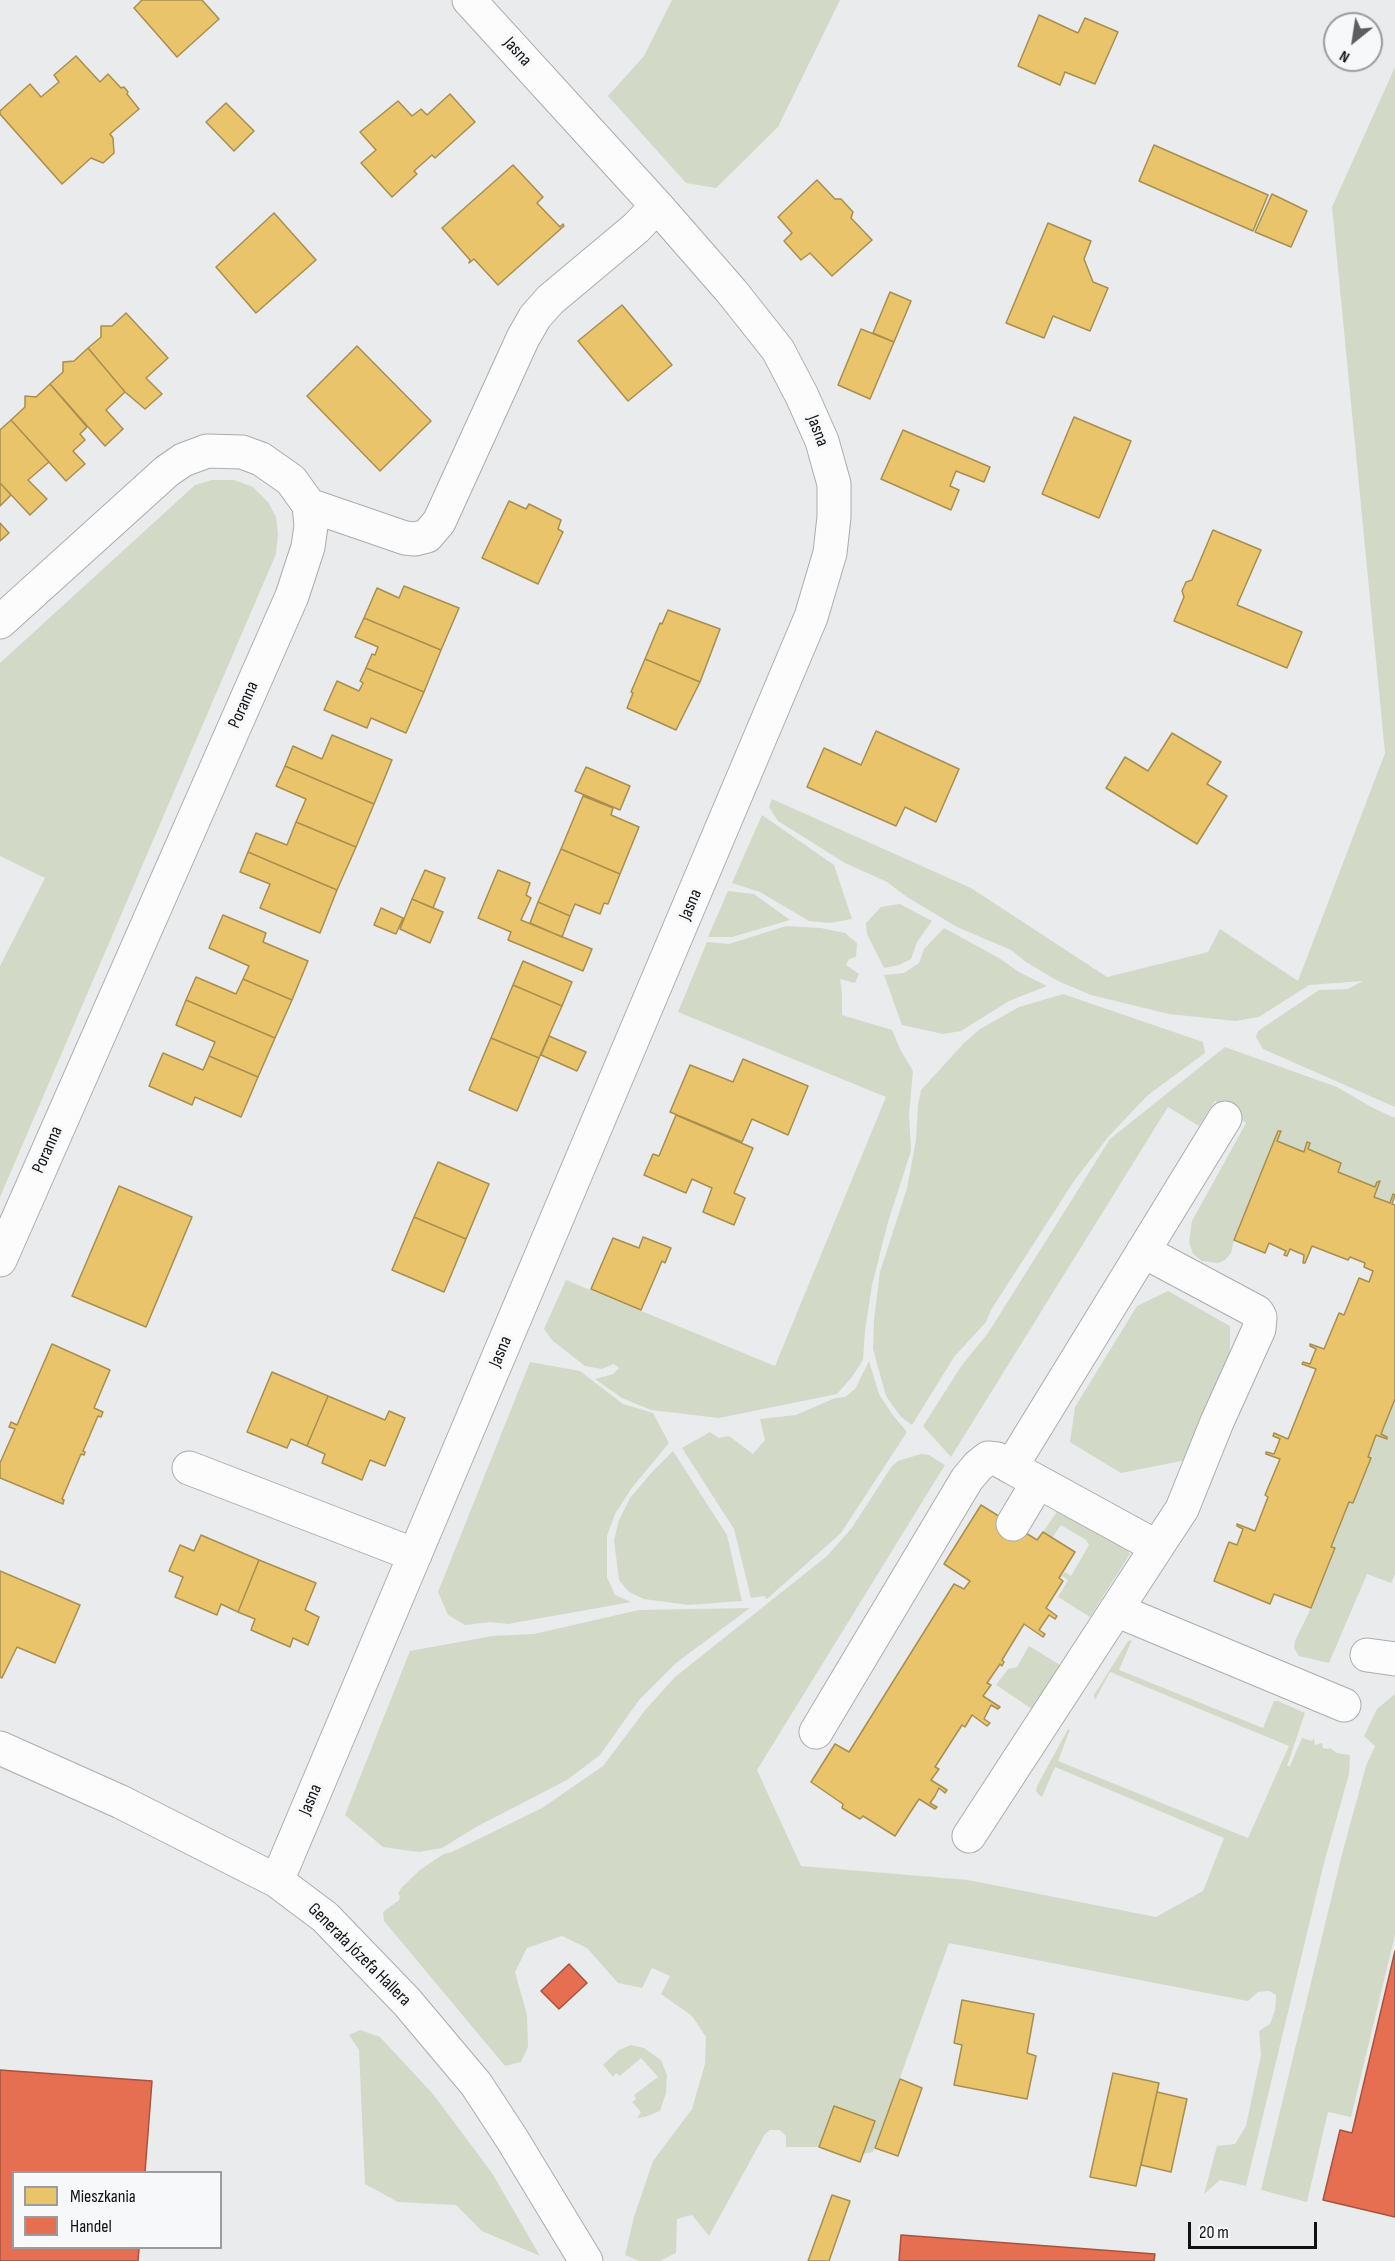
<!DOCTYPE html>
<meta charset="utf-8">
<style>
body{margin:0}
#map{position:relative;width:1395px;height:2261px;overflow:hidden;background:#eaebec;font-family:"Sofia Sans Condensed",sans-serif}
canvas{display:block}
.legend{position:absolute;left:12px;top:2171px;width:210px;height:78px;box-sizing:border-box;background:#f6f8fa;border:2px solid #9b9c9e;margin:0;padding:8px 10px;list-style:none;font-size:18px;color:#121213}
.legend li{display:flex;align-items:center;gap:12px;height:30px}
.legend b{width:30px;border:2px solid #9b9c9e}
.north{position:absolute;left:1323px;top:12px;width:60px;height:60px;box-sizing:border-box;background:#f6f8fa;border:2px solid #9b9c9e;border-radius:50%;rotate:210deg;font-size:16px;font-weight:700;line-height:24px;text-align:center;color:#121213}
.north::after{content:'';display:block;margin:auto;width:21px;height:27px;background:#5e5e5f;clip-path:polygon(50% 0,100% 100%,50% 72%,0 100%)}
.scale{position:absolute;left:1188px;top:2222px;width:129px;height:27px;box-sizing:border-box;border:3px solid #121213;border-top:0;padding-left:8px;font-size:18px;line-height:21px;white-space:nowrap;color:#121213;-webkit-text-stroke:4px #f6f8fa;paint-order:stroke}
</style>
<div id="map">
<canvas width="1395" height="2261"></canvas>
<ul class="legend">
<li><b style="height:16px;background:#e9c46a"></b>Mieszkania</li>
<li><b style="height:16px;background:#e76f51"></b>Handel</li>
</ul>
<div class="north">N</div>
<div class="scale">20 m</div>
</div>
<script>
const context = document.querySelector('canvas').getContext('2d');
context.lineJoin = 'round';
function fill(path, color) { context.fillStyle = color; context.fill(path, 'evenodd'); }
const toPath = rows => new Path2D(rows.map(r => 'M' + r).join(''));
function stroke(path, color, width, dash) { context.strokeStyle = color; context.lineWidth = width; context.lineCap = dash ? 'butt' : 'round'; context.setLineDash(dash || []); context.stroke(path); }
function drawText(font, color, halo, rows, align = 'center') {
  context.font = font + ' "Sofia Sans Condensed",sans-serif'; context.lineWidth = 6; context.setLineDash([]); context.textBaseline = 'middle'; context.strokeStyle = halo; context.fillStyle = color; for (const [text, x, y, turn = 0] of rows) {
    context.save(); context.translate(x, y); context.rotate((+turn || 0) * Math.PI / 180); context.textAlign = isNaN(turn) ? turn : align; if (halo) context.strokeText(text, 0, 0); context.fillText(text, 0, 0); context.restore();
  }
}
fill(toPath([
 [672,0,840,0,778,127,716,188,686,183,608,96,644,56],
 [1395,67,1395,1107,1263,1049,1256,1037,1258,1031,1319,990,1348,989,1363,981,1309,985,1259,1017,1235,1021,1169,1014,1091,995,1058,981,1026,962,1011,950,957,927,907,897,887,882,845,863,778,821,769,807,772,799,971,888,1107,977,1208,952,1220,929,1298,981,1385,753,1332,207],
 [212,480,234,480,253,487,268,502,276,517,278,534,276,554,0,1197,0,966,45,878,0,856,0,663,195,485],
 [762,815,834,865,852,919,830,923,809,921,760,892,732,883],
 [728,891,754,894,790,920,732,937,708,937],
 [900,904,932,921,917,942,911,959,899,965,884,968,867,934,866,923,881,907],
 [786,926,821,928,845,933,857,943,856,957,849,959,846,965,859,974,855,983,840,979,842,993,842,1015,892,1030,900,1049,913,1071,909,1114,911,1151,888,1222,872,1285,865,1331,863,1360,852,1377,837,1394,719,1418,651,1410,622,1398,595,1379,613,1374,619,1368,614,1364,602,1369,585,1366,553,1341,544,1329,566,1280,775,1366,886,1097,678,1012,707,942,729,944],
 [944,928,999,958,1019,972,1047,986,1009,1001,961,1031,943,1034,902,1025,884,975,904,973,919,963,924,949],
 [1063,994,1203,1042,1205,1053,1148,1095,1109,1136,1074,1181,991,1310,986,1322,954,1357,912,1425,901,1417,886,1396,873,1349,874,1319,880,1272,907,1188,916,1140,918,1105,921,1090,964,1043,980,1029,1019,1007],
 [1225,1047,1337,1087,1373,1108,1395,1118,1395,1195,1393,1194,1390,1203,1374,1197,1379,1181,1377,1182,1375,1187,1338,1172,1341,1163,1308,1149,1309,1143,1307,1142,1304,1152,1277,1141,1281,1131,1278,1131,1234,1240,1231,1253,1225,1260,1218,1263,1202,1261,1193,1254,1189,1242,1192,1221,1246,1123,1215,1101,1199,1126,1168,1107,951,1457,923,1426,962,1365,988,1333,1110,1139],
 [1168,1291,1230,1326,1230,1361,1186,1460,1121,1473,1070,1442,1075,1407,1137,1306],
 [869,1361,879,1394,892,1414,907,1432,841,1533,767,1599,764,1596,751,1598,734,1529,682,1448,710,1432,719,1438,729,1436,753,1454,765,1440,760,1419,796,1415,835,1398,845,1397,855,1389],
 [530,1362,580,1371,623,1404,653,1413,669,1443,631,1489,615,1514,607,1536,607,1577,615,1595,631,1602,508,1624,490,1622,465,1625,448,1615,438,1592],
 [1395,1399,1395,1574,1391,1583,1367,1574,1329,1663,1299,1656,1294,1648,1295,1641,1311,1608,1335,1549,1331,1547,1349,1502,1353,1503,1371,1458,1368,1457,1376,1435,1387,1439,1381,1434],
 [673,1451,727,1535,742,1601,688,1605,644,1599,629,1592,619,1580,614,1540,619,1520,630,1498,652,1472],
 [921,1454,929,1455,945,1465,757,1770,801,1866,968,1880,1156,1917,1203,1891,1224,1838,1055,1767,1042,1797,1039,1795,1036,1791,1037,1786,1068,1729,1070,1730,1058,1761,1248,1838,1289,1746,1110,1672,1095,1700,1094,1695,1128,1641,1132,1640,1119,1670,1263,1728,1274,1701,1278,1701,1305,1713,1287,1766,1290,1766,1302,1738,1312,1741,1314,1738,1315,1745,1322,1743,1323,1748,1327,1749,1330,1748,1337,1753,1350,1755,1349,1774,1324,1863,1246,2186,1220,2180,1204,2194,1217,2146,1235,2144,1246,2126,1261,2055,1259,2031,1270,2024,1275,2010,1276,1995,1269,1991,1258,1992,1248,2001,949,1943,873,2152,863,2154,875,2121,834,2106,819,2147,786,2147,786,2136,780,2130,770,2130,765,2134,709,2236,692,2215,677,2219,676,2253,660,2261,639,2261,625,2255,634,2217,653,2161,692,2109,705,2064,706,2037,692,2016,661,1994,670,1976,652,1968,642,1988,618,1983,587,1948,562,1936,527,1948,515,1972,527,2015,528,2047,521,2062,505,2066,384,1921,383,1912,399,1900,400,1896,398,1894,401,1888,421,1869,444,1854,452,1852,542,1808,603,1766,646,1709,675,1677,827,1556,851,1529,892,1466,898,1461],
 [1058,1510,1127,1550,1130,1554,1090,1617,1058,1597,1068,1580,1062,1576,1065,1572,1071,1576,1089,1545,1086,1540,1061,1525,1052,1538,1043,1532],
 [750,1608,676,1663,639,1700,600,1755,567,1780,476,1827,442,1848,419,1852,383,1847,345,1815,410,1651,492,1636,534,1634,639,1610],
 [1029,1646,1060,1665,1032,1709,996,1685,1008,1669,1017,1667],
 [1395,1694,1395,1935,1351,2117,1328,2112,1307,2202,1261,2190,1341,1858,1366,1766,1375,1746,1364,1736,1377,1709],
 [360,2030,380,2037,433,2094,492,2173,540,2256,482,2231,456,2205,398,2202,365,2184,359,2050,349,2035],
 [631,2045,644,2048,661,2060,667,2075,666,2093,660,2111,645,2117,637,2118,641,2112,632,2102,636,2099,634,2095,658,2077,641,2058,620,2076,616,2073,613,2077,603,2065,619,2050]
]), '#d2dac7');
const homes = toPath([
 [142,0,202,0,219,19,177,57,134,8,142,0],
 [1039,15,1078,33,1085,18,1118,32,1095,84,1065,72,1060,85,1018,66,1039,15],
 [76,56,100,82,108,74,121,88,124,87,128,92,127,94,139,109,110,134,113,138,114,153,103,163,91,158,62,184,0,114,0,111,30,84,41,97,59,82,54,75,76,56],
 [450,94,475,122,435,158,432,155,414,171,417,174,392,197,361,163,376,150,360,132,398,101,412,116,421,109,427,115,450,94],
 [226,103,254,131,234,151,206,122,226,103],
 [1154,145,1268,195,1253,231,1139,181,1154,145],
 [513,165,543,197,537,203,560,227,563,224,564,226,498,285,474,259,469,263,470,260,442,228,513,165],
 [817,180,835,199,841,199,853,212,851,218,872,240,832,276,810,253,801,260,784,241,792,233,778,217,817,180],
 [1272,194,1307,211,1291,247,1255,232,1272,194],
 [274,213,316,260,256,313,216,267,274,213],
 [1048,223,1091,241,1084,259,1093,282,1108,288,1090,331,1053,316,1044,338,1006,323,1048,223],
 [890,292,911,301,894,342,873,333,890,292],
 [622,305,672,365,628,401,578,341,622,305],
 [126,313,168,358,146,378,162,394,145,409,125,392,88,348,101,337,101,326,112,326,126,313],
 [861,329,894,342,870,399,838,385,861,329],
 [357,346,431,421,380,471,307,396,357,346],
 [88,348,125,392,106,410,123,429,105,446,50,384,63,372,63,362,74,361,88,348],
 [50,384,87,427,80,434,85,440,73,451,85,464,66,481,11,420,25,407,25,396,36,397,50,384],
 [1074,417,1131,441,1099,518,1042,494,1074,417],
 [11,420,49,462,28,480,47,499,30,515,0,483,0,430,11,420],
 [903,430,990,467,984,482,956,471,950,486,959,490,951,510,881,479,903,430],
 [0,483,11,495,0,506,0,483],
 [509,501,526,509,529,504,561,520,558,529,563,532,538,584,482,558,509,501],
 [0,523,9,533,0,541,0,523],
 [1213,530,1261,550,1237,605,1302,632,1287,668,1174,621,1184,597,1182,591,1186,582,1192,580,1213,530],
 [404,586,459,608,441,650,364,618,377,588,399,598,404,586],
 [668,610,720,629,700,682,645,659,660,623,662,624,668,610],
 [364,618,441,650,424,692,366,668,372,654,375,655,378,647,355,637,364,618],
 [645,659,700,682,676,730,627,708,633,693,631,692,645,659],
 [366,668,424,692,406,733,371,718,367,728,324,710,337,681,359,691,363,683,360,681,366,668],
 [876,731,959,769,936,822,905,807,896,826,807,787,824,748,861,765,876,731],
 [1172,733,1221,762,1207,784,1227,796,1197,844,1106,788,1125,757,1148,771,1172,733],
 [332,735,392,760,374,804,285,766,293,746,322,759,332,735],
 [285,766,374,804,356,847,296,822,306,799,276,786,285,766],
 [586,767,630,786,620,810,575,791,586,767],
 [583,796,613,808,611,815,639,827,620,874,561,849,583,796],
 [296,822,356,847,337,890,248,852,256,833,287,845,296,822],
 [561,849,620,874,608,904,604,903,600,914,575,904,570,916,538,902,561,849],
 [248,852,337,890,320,933,260,908,270,884,240,872,248,852],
 [425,870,445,878,433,908,412,899,425,870],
 [498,870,530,883,526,895,531,898,521,920,592,949,583,971,508,940,511,932,478,918,498,870],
 [412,899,443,912,430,943,400,929,412,899],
 [538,902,570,916,562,937,530,923,538,902],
 [381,908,403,918,396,934,374,925,381,908],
 [223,915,266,933,263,942,308,961,292,1000,243,979,249,966,209,948,223,915],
 [523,961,572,982,562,1006,513,985,523,961],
 [196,977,236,994,243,979,292,1000,275,1038,186,1000,196,977],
 [513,985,562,1006,539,1058,491,1038,513,985],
 [186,1000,275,1038,258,1077,209,1056,215,1042,176,1025,186,1000],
 [549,1036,586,1052,577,1071,541,1055,549,1036],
 [491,1038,539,1058,517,1111,469,1090,491,1038],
 [163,1053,203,1070,209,1056,258,1077,241,1117,195,1097,192,1105,149,1086,163,1053],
 [743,1059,808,1086,788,1135,752,1119,742,1142,670,1112,690,1065,733,1082,743,1059],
 [676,1115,753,1148,734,1193,745,1198,734,1225,703,1212,712,1188,692,1179,686,1193,644,1175,653,1154,659,1156,676,1115],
 [1278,1131,1281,1131,1277,1141,1304,1152,1307,1142,1310,1143,1308,1149,1341,1163,1338,1172,1375,1187,1377,1182,1380,1181,1374,1197,1390,1203,1393,1194,1395,1195,1392,1204,1395,1205,1395,1399,1381,1434,1387,1437,1387,1439,1376,1435,1368,1457,1371,1458,1353,1503,1349,1502,1331,1547,1335,1548,1311,1608,1274,1594,1270,1604,1214,1581,1229,1542,1237,1545,1243,1529,1237,1526,1237,1524,1255,1531,1268,1497,1265,1495,1280,1459,1266,1454,1266,1452,1274,1454,1280,1439,1273,1436,1274,1433,1288,1439,1316,1369,1302,1364,1303,1362,1310,1364,1313,1356,1316,1349,1310,1346,1310,1344,1324,1349,1339,1313,1344,1315,1359,1278,1369,1282,1373,1271,1364,1267,1365,1263,1350,1257,1348,1260,1312,1246,1305,1263,1303,1263,1304,1255,1290,1249,1287,1256,1284,1255,1286,1251,1269,1243,1265,1253,1234,1240,1278,1131],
 [438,1162,489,1184,466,1239,414,1217,438,1162],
 [119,1186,192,1217,146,1327,72,1296,119,1186],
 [414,1217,466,1239,444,1292,392,1270,414,1217],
 [643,1237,671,1248,665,1263,662,1261,641,1310,591,1289,613,1238,639,1248,643,1237],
 [52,1344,110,1370,94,1408,103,1412,101,1417,98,1416,83,1451,85,1452,84,1455,81,1454,62,1499,64,1500,63,1504,0,1478,0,1463,15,1429,9,1427,11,1422,17,1425,52,1344],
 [272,1372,328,1396,307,1446,291,1439,287,1448,247,1432,272,1372],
 [328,1396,385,1420,389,1411,405,1418,385,1466,370,1460,362,1480,322,1463,325,1454,307,1446,328,1396],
 [981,1505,1037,1540,1043,1532,1075,1552,1059,1578,1063,1581,1046,1608,1057,1616,1055,1619,1049,1615,1039,1630,1045,1634,1043,1637,1024,1624,1002,1660,1004,1662,1002,1666,1000,1664,987,1683,991,1685,983,1696,1000,1707,998,1709,991,1705,984,1719,990,1723,987,1726,972,1715,965,1727,962,1725,935,1767,939,1769,931,1780,947,1790,945,1793,939,1788,935,1796,930,1803,937,1807,935,1809,919,1799,895,1836,863,1816,860,1819,842,1808,843,1804,811,1782,835,1744,849,1752,954,1584,964,1589,970,1581,944,1564,981,1505],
 [201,1535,259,1560,238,1612,221,1604,217,1615,175,1597,183,1577,169,1571,180,1545,194,1551,201,1535],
 [259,1560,316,1583,305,1610,319,1617,308,1645,293,1638,290,1647,251,1630,255,1619,238,1612,259,1560],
 [0,1571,80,1605,55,1663,17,1647,2,1678,0,1677,0,1571],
 [962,2000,1034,2014,1027,2053,1036,2056,1027,2099,954,2085,962,2045,954,2043,962,2000],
 [1113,2073,1159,2083,1136,2186,1090,2177,1113,2073],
 [900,2079,922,2088,898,2156,875,2148,900,2079],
 [1157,2092,1187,2099,1171,2172,1141,2165,1157,2092],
 [834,2106,875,2121,860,2162,819,2147,834,2106],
 [832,2195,850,2201,829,2261,808,2261,832,2195]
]);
fill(homes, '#e9c46a');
stroke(homes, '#a88f50', 1.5);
const shops = toPath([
 [1395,1951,1395,2217,1323,2200,1340,2130,1352,2133,1395,1951],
 [569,1964,587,1983,559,2009,541,1991,569,1964],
 [0,2070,152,2081,145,2172,14,2172,14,2248,139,2248,138,2261,0,2261,0,2070],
 [901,2235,1155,2254,1154,2261,899,2261,901,2235]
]);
fill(shops, '#e76f51');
stroke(shops, '#a7533e', 1.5);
const minor = toPath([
 [309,505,405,538,415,539,427,536,439,522,523,338,535,317,550,300,636,228,657,206],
 [0,622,167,471,183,460,207,451,242,452,261,459,291,480,309,505,311,526,308,547,292,596,0,1260],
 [1143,1251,1257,1312,1260,1317,1259,1329,1217,1422,1182,1509,1157,1547],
 [189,1468,415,1555],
 [1013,1524,1038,1482],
 [1116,1610,1344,1705],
 [1367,1655,1395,1659],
 [816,1732,967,1479,978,1466,988,1458,997,1459,1011,1467],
 [0,1748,121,1802,277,1881,325,1917,407,2002,476,2084,512,2139,586,2261],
 [969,1836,1157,1547,1011,1467,1225,1118],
 [277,1881,811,617,830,553,834,517,834,484,822,441,802,396,778,350,732,292,657,206,469,0]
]);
stroke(minor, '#abacad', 35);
stroke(minor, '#fcfcfc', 33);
drawText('18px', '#121213', '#f6f8fa', [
 ["Jasna",517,52,48],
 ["Jasna",817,431,69],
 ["Poranna",244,705,-66],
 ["Jasna",691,905,-67],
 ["Poranna",48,1150,-66],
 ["Jasna",501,1352,-67],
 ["Jasna",311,1800,-67],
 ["Generała Józefa Hallera",359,1955,45]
]);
</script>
